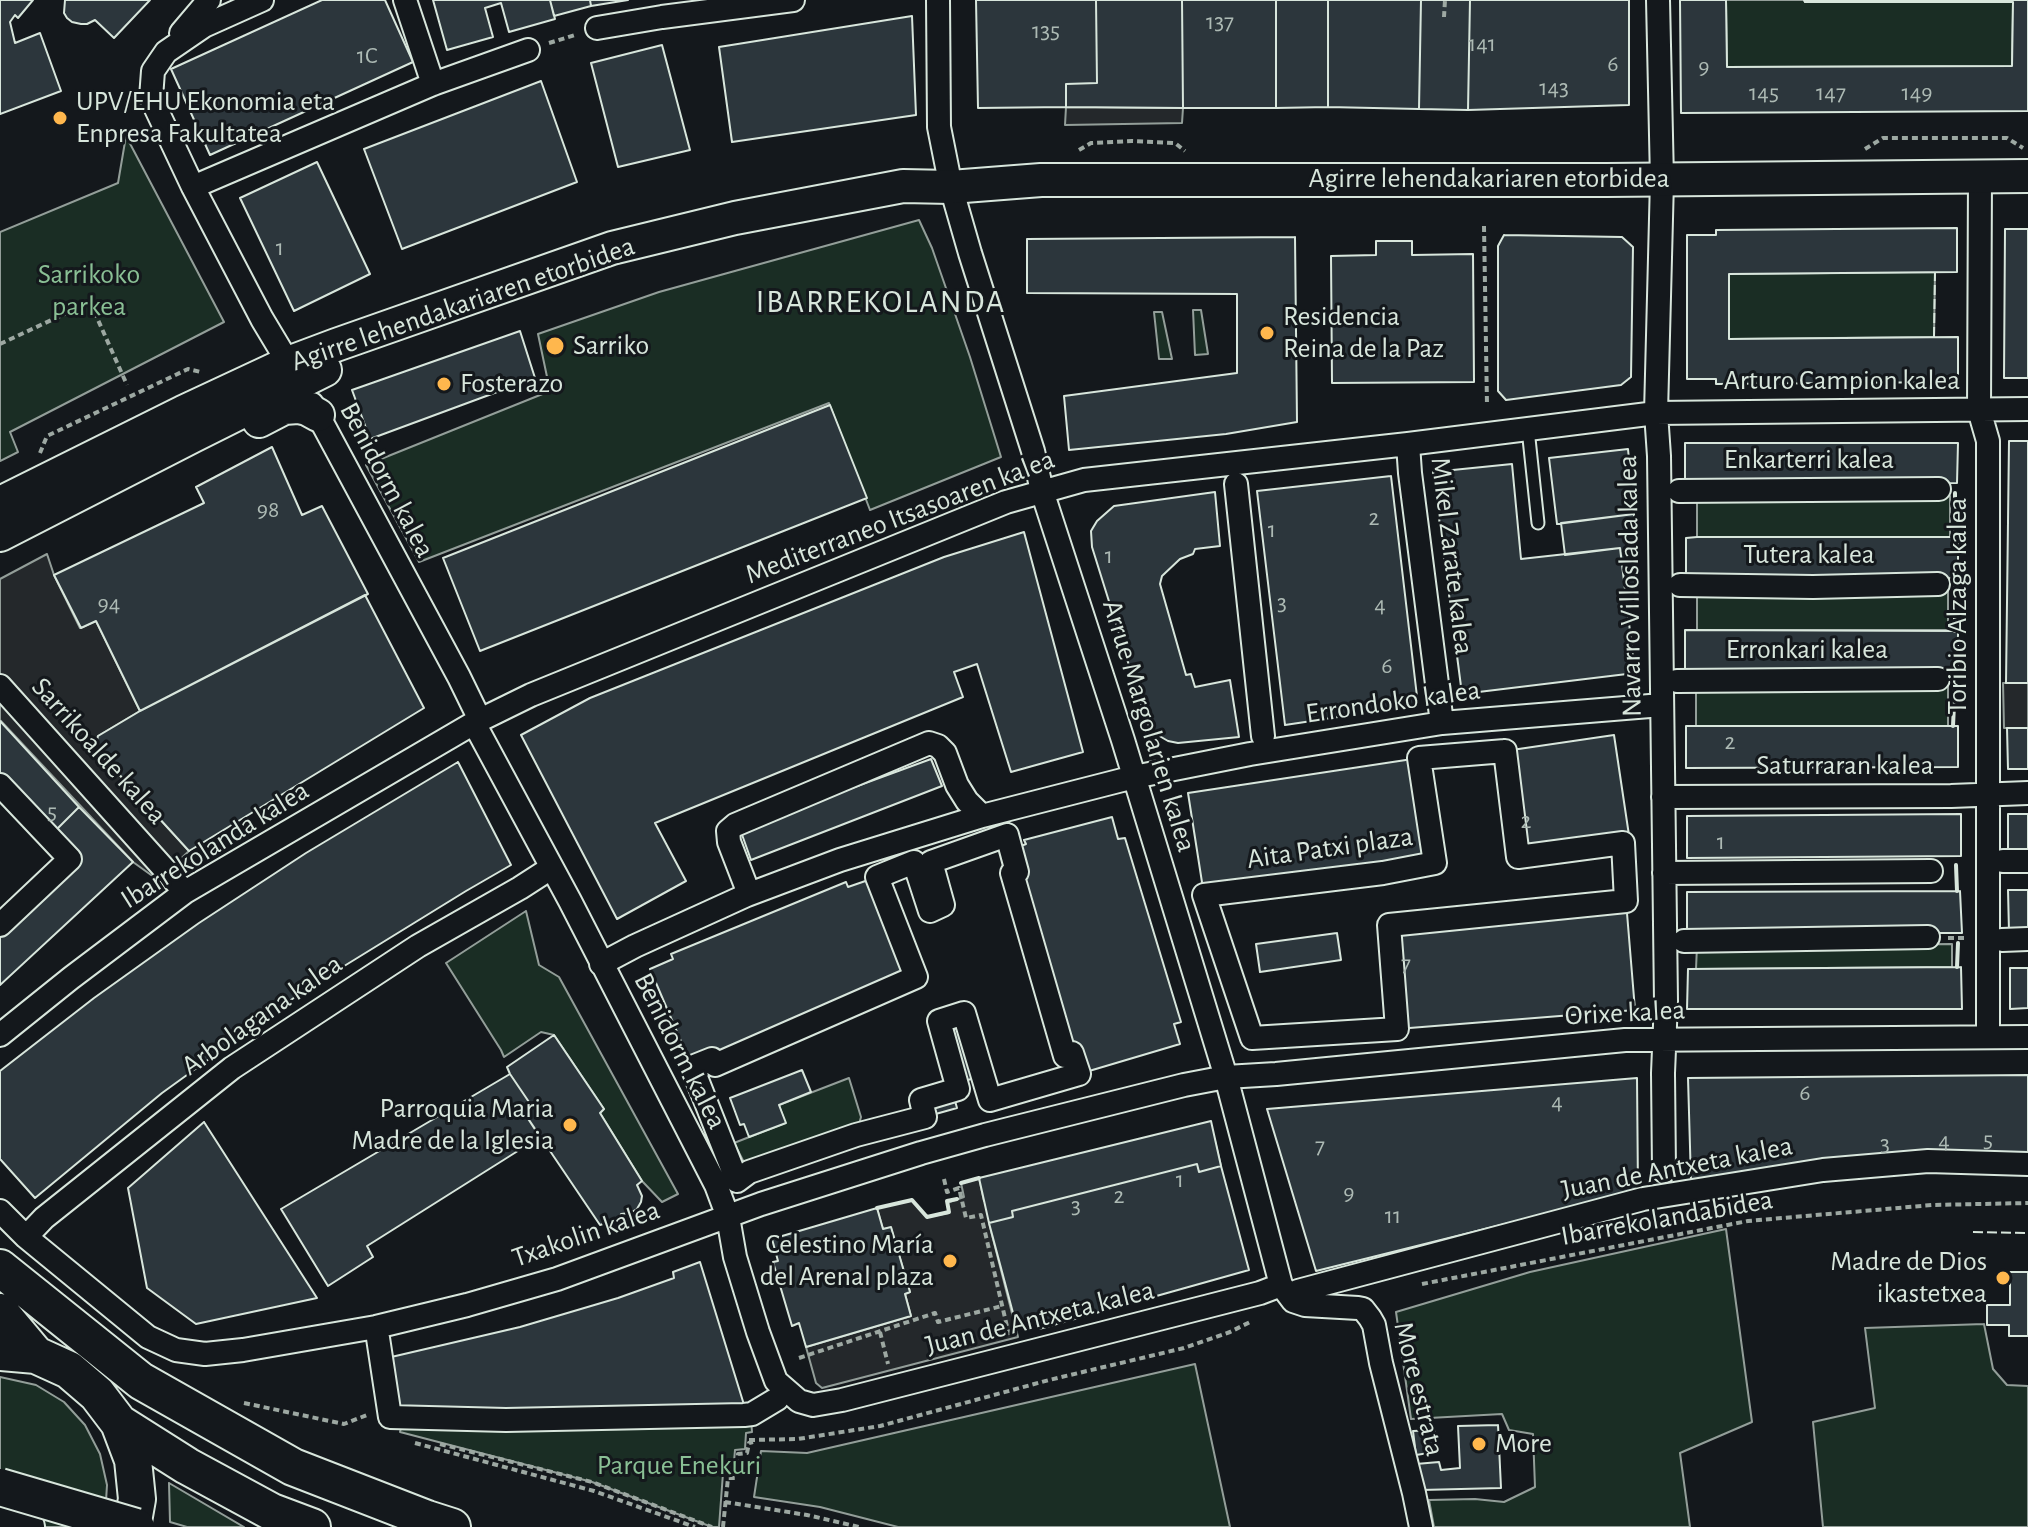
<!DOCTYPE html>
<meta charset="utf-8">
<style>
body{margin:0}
canvas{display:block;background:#14181c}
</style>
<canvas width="2028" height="1527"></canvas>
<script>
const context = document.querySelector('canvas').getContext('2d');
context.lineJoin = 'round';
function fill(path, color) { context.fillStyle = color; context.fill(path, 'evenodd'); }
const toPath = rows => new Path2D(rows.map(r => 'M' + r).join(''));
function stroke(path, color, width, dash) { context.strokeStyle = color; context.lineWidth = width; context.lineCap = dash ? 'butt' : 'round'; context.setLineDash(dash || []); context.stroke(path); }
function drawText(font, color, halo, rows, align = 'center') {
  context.font = font + ' "Alegreya Sans",sans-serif'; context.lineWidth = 6; context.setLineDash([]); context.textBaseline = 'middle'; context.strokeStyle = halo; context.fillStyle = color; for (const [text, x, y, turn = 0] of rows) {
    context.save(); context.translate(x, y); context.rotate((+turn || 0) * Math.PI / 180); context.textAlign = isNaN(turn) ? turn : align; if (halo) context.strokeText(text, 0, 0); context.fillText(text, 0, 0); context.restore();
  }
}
const green = toPath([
 [1726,0,1804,0,1805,2,2013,2,2012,66,1727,67,1726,0],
 [126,136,224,322,10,432,18,452,0,461,0,232,118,183,126,136],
 [919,220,932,248,970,357,1001,457,870,510,829,403,419,562,366,465,550,391,538,334,659,292,919,220],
 [1935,272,1934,337,1729,339,1729,274,1935,272],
 [1193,310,1201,310,1208,354,1195,355,1193,310],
 [1154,312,1162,312,1172,359,1159,359,1154,312],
 [1697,496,1950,496,1950,537,1697,537,1697,496],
 [1697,590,1948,590,1948,630,1697,630,1697,590],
 [1696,684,1948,685,1948,726,1696,726,1696,684],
 [526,911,539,965,559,977,678,1194,662,1202,642,1181,600,1113,604,1109,554,1035,541,1032,504,1057,501,1050,446,963,526,911],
 [1952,944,1952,967,1696,969,1697,946,1952,944],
 [849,1078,861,1117,856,1135,749,1172,734,1143,785,1123,779,1105,849,1078],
 [1726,1229,1752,1422,1680,1453,1690,1527,1434,1527,1429,1500,1475,1499,1504,1502,1535,1487,1533,1434,1509,1430,1502,1414,1411,1419,1396,1312,1530,1272,1726,1229],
 [1984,1324,1993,1369,2007,1385,2028,1386,2028,1527,1823,1527,1813,1422,1875,1408,1865,1328,1984,1324],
 [1195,1364,1230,1527,898,1527,820,1507,754,1497,761,1451,807,1453,1195,1364],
 [0,1377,36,1385,64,1402,85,1425,100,1454,107,1485,105,1517,101,1527,0,1527,0,1377],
 [751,1419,752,1432,746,1433,745,1449,735,1450,733,1473,723,1473,719,1527,712,1527,592,1482,400,1432,402,1424,751,1419],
 [169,1483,244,1527,187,1527,170,1522,169,1483]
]);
fill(green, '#1a2d24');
stroke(green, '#939e99', 2);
const parking = toPath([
 [1066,107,1183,108,1182,123,1065,125,1066,107],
 [47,554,54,575,80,628,96,621,140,711,98,736,95,748,189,851,158,880,133,862,0,720,0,579,47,554],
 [2003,683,2028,683,2028,728,2004,728,2003,683],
 [1215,1141,1221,1166,989,1223,1018,1337,822,1388,816,1383,806,1347,911,1316,905,1294,910,1292,891,1228,883,1229,877,1208,912,1200,927,1217,949,1213,947,1203,964,1197,961,1183,979,1178,984,1201,1215,1141]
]);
fill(parking, '#24282b');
stroke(parking, '#939e99', 2);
const building = toPath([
 [0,0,33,0,18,18,15,15,10,22,15,43,40,33,61,91,0,114,0,0],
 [65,0,150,0,114,38,95,20,87,24,81,24,72,22,67,18,64,13,65,0],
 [322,0,385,0,413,62,210,155,171,69,322,0],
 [433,0,550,0,555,19,509,32,501,3,485,8,493,37,447,50,433,0],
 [550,0,590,0,591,6,554,16,550,0],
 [590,0,628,0,591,6,590,0],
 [976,0,1096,0,1097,83,1066,84,1066,107,978,108,976,0],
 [1096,0,1182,0,1183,108,1066,107,1066,84,1097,83,1096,0],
 [1182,0,1276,0,1276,108,1183,108,1182,0],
 [1276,0,1328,0,1328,107,1276,108,1276,0],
 [1328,0,1421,0,1419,109,1328,107,1328,0],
 [1421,0,1470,0,1468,110,1419,109,1421,0],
 [1470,0,1629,0,1629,105,1468,110,1470,0],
 [1680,0,1726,0,1727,67,2012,66,2013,2,1805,2,1804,0,2028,0,2028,111,1681,113,1680,0],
 [912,16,916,115,732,142,719,47,912,16],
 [662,45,690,150,618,167,591,63,662,45],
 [541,81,577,182,402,249,364,149,541,81],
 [317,162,370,274,294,311,240,198,317,162],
 [1957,228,1957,272,1729,274,1729,339,1958,337,1958,382,1716,384,1716,379,1687,379,1687,235,1716,235,1716,230,1957,228],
 [2005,229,2028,229,2028,378,2004,378,2005,229],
 [1504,235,1622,237,1633,247,1631,377,1621,385,1506,400,1498,391,1498,246,1504,235],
 [1295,237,1297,422,1226,434,1069,450,1064,396,1237,373,1237,294,1027,293,1027,239,1295,237],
 [1376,241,1412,241,1412,255,1473,254,1474,382,1332,383,1331,256,1376,255,1376,241],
 [520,331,535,378,370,439,352,390,520,331],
 [830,405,867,498,480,651,443,558,830,405],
 [2009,441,2028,441,2028,683,2006,683,2009,441],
 [1685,443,1958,443,1957,483,1685,484,1685,443],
 [272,447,302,515,322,506,368,594,140,711,96,621,81,628,54,575,204,503,196,487,272,447],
 [1628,449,1634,514,1557,524,1549,458,1628,449],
 [1512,464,1521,559,1620,548,1635,673,1462,694,1433,472,1512,464],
 [1391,476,1418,705,1285,725,1257,491,1391,476],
 [1215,492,1220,546,1195,549,1193,554,1180,559,1162,576,1160,584,1186,675,1191,674,1195,687,1230,680,1239,737,1178,743,1168,741,1156,734,1147,723,1092,547,1091,531,1097,521,1114,506,1215,492],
 [1634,514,1635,594,1626,595,1620,548,1565,555,1561,523,1634,514],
 [1024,532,1083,752,1011,772,977,664,954,672,963,697,655,823,686,881,617,919,521,735,590,698,944,557,1024,532],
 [1697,537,1958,537,1958,578,1686,579,1686,538,1697,537],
 [365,595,424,708,189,851,95,748,98,736,140,711,365,595],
 [1685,630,1958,631,1958,673,1685,675,1685,630],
 [0,721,79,807,49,837,0,785,0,721],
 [1686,726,1958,726,1958,767,1686,768,1686,726],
 [2007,728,2028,728,2028,769,2008,769,2007,728],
 [1614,735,1630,842,1518,857,1505,751,1614,735],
 [1419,758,1435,863,1204,895,1188,793,1419,758],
 [931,759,942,786,751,860,740,829,931,759],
 [458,762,511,865,466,891,302,992,162,1093,35,1198,0,1159,0,1071,94,998,199,923,306,853,458,762],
 [79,807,133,862,0,985,0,925,70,859,49,837,79,807],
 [1961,814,1961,856,1687,858,1687,816,1961,814],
 [2008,814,2028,814,2028,855,2008,855,2008,814],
 [1112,817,1118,839,1125,838,1181,1022,1174,1024,1180,1044,1079,1074,1011,850,1026,844,1024,840,1112,817],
 [877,877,916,977,692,1067,650,969,673,959,671,954,846,882,848,887,877,877],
 [2008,890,2028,890,2028,932,2009,932,2008,890],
 [1960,891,1962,933,1687,933,1687,892,1960,891],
 [1626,901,1635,1010,1397,1029,1389,925,1626,901],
 [1337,933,1341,960,1260,972,1256,944,1337,933],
 [1961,967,1962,1009,1687,1009,1688,969,1961,967],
 [2010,968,2028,968,2028,1008,2010,1009,2010,968],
 [964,1013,982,1076,957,1083,939,1021,964,1013],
 [554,1035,604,1109,600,1113,642,1181,637,1185,642,1196,641,1202,637,1209,630,1213,621,1214,619,1219,600,1225,523,1111,531,1105,510,1074,507,1067,554,1035],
 [802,1070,811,1092,779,1105,786,1123,749,1137,744,1124,740,1125,730,1098,802,1070],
 [510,1074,531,1105,523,1111,540,1137,367,1246,373,1257,328,1286,281,1209,510,1074],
 [2028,1075,2028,1155,1691,1181,1688,1078,2028,1075],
 [1637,1078,1638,1191,1316,1271,1267,1109,1637,1078],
 [952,1090,957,1108,925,1117,921,1100,952,1090],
 [1211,1121,1221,1166,1199,1172,1197,1164,1012,1211,1013,1217,989,1223,979,1178,1211,1121],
 [204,1122,317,1298,196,1324,147,1288,128,1188,204,1122],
 [1197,1164,1199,1172,1221,1166,1249,1270,1039,1329,1037,1322,1017,1328,989,1223,1013,1217,1012,1211,1197,1164],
 [877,1208,883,1229,891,1227,910,1292,905,1294,911,1316,806,1347,799,1323,792,1326,773,1262,778,1261,772,1239,877,1208],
 [700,1262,745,1408,396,1408,387,1358,520,1327,618,1298,674,1278,673,1272,700,1262],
 [2010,1272,2028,1272,2028,1336,2009,1336,2009,1325,1987,1325,1987,1305,2010,1305,2010,1272],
 [1498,1425,1501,1488,1421,1490,1416,1464,1439,1462,1441,1470,1460,1468,1458,1426,1498,1425],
 [1435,1430,1435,1452,1416,1455,1413,1431,1435,1430]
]);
fill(building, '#2c363c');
stroke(building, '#d8e6dc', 2);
const lane = toPath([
 [1528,429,1538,523]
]);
const street = toPath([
 [262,0,204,26,166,52,153,71,151,98,193,187,262,319,295,374],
 [405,0,433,84],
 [938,0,939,127,951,187,970,253,1033,451,1042,491,1123,740,1226,1077,1281,1285,1293,1301,1305,1305,1358,1308,1363,1309,1370,1318,1374,1325,1381,1363,1414,1493,1421,1527],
 [1658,0,1662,180,1656,413,1659,456,1666,1001,1663,1073,1664,1171],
 [597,28,662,17,793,0],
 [181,33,209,0],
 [1980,177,1979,410,1988,441,1988,1036],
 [193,187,433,84,528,50],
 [312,404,459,677,480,720],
 [1408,444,1410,473,1442,723],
 [1236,484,1263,736],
 [1679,491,1939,489],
 [1680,585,1813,587,1938,584],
 [1677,681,1938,679],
 [0,686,185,892],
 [474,723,570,901,716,1185,728,1217,735,1257,758,1332,776,1381,799,1401,813,1405,842,1400,1260,1293,1281,1285],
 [1505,751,1518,857,1623,843,1626,901,1389,925,1397,1029,1252,1038,1204,895,1383,873,1435,863,1419,758,1505,751],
 [0,785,70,859,0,925],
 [1663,797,1951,796,2028,793],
 [1007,835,1017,872,1012,873,1065,1056,1072,1053,1079,1074,990,1100,964,1013,939,1021,958,1089,921,1100,925,1117,856,1135,749,1172,737,1181,692,1067,712,1059,715,1065,916,977,877,877,914,862,930,911,943,905,931,862,1007,835],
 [2003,861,2028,861],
 [1664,873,1931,871],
 [747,895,746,886,729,842,728,831,735,825,929,743,938,746,945,753,957,785,967,801,982,816],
 [2002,940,2028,939],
 [1684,941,1928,937],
 [601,964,635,946,747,895,840,860,982,816,1134,777,1250,754,1442,723,1662,705],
 [0,1035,71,978,185,892,474,723,531,695,1006,502,1084,480,1408,444,1656,413,2028,409],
 [0,1211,26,1237,148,1337,176,1350,205,1354,243,1350,376,1327,467,1305,557,1279,761,1204,921,1153,985,1135,1184,1085,1226,1077,1276,1074,1625,1040,2028,1037],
 [26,1237,44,1218,232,1068,418,946,520,888,551,868],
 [1298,1291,1643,1199,1686,1192,1823,1170,1928,1161,2028,1164],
 [378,1338,390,1417,506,1420,744,1415,752,1414,777,1399]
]);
const secondary = toPath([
 [259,421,284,408,298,407,307,409,318,415],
 [0,503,183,412,288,363,336,345,612,248,735,218,903,186,951,187,1041,180,1607,180,2028,176],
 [0,535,193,436,325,370]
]);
const primary = toPath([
 [0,1268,141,1381,293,1467,427,1519,452,1527],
 [0,1312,36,1355],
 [0,1352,36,1355,69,1370,97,1394,119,1423,133,1460,137,1499,132,1527],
 [119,1423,187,1466,272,1512,312,1527],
 [0,1519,26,1527]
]);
stroke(lane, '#d8e6dc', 15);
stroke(street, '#d8e6dc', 26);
stroke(secondary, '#d8e6dc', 36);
stroke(primary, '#d8e6dc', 40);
stroke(toPath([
 [1444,17,1445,0],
 [549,43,575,35],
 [1865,149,1883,138,2007,138,2023,148],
 [1079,150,1091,143,1132,141,1175,143,1185,151],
 [1484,226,1487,405],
 [0,344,90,302,127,385],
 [355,422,363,419],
 [40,453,47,436,188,369,201,372],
 [1948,938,1966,938],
 [944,1179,947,1192,959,1188,966,1218,981,1215,1009,1335],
 [1422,1284,1748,1221,1932,1205,2028,1203],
 [880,1332,888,1364],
 [799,1358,935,1313,938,1322,1002,1306],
 [244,1403,344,1424,367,1415],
 [749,1440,798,1439,880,1426,1049,1380,1184,1348,1230,1332,1252,1321],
 [415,1443,594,1491,695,1527],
 [440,1444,592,1482,712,1527],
 [725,1502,807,1515,859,1527],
 [723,1527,728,1478,736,1478,738,1454,747,1453,749,1443,753,1442]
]), '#9da8a2', 4, [6, 4]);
stroke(lane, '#14181c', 11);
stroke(street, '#14181c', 22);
stroke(secondary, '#14181c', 32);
stroke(primary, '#14181c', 36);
const primaryBridge = toPath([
 [0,1487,136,1527]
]);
stroke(primaryBridge, '#d8e6dc', 40, []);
stroke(primaryBridge, '#14181c', 36);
stroke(toPath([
 [1934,337,1935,272],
 [1973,1232,2028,1233]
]), '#d8e6dc', 2, [10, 4]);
stroke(toPath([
 [1955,537,1955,493],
 [1955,588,1955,631],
 [1953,726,1955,683],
 [1956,865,1957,891],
 [1957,967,1958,943],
 [961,1183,979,1178],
 [877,1208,912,1200,927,1217,949,1212,947,1201,957,1199]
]), '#d8e6dc', 4);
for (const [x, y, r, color] of [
 [60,118,8,"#ffb74d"],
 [1267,333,8,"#ffb74d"],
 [555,346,10,"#ffb74d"],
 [444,384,8,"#ffb74d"],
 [570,1125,8,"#ffb74d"],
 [950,1261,8,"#ffb74d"],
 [2003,1278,8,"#ffb74d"],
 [1479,1444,8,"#ffb74d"]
]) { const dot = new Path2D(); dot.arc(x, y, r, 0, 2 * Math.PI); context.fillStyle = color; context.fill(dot); stroke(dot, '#14181c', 3); }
drawText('24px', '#adbab4', null, [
 ["137",1220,22],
 ["135",1046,31],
 ["141",1482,44],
 ["1C",367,56],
 ["6",1613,64],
 ["9",1704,67],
 ["143",1554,88],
 ["145",1764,93],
 ["147",1831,93],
 ["149",1917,93],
 ["1",280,248],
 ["98",268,510],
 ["2",1374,518],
 ["1",1272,530],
 ["1",1109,556],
 ["3",1282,603],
 ["94",109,604],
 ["4",1380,605],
 ["6",1387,666],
 ["2",1730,742],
 ["5",52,812],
 ["2",1526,821],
 ["1",1721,842],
 ["7",1406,964],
 ["6",1805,1093],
 ["4",1557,1102],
 ["5",1988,1140],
 ["4",1944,1141],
 ["3",1885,1144],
 ["7",1320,1146],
 ["1",1180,1180],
 ["9",1349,1193],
 ["2",1119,1196],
 ["3",1076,1206],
 ["11",1393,1216]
]);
drawText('28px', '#d8e6dc', '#14181c', [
 ["UPV/EHU Ekonomia eta",76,102],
 ["Enpresa Fakultatea",76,134],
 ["Residencia",1283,317],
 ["Reina de la Paz",1283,349],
 ["Sarriko",573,346],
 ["Fosterazo",460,384],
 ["Parroquia Maria",554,1109,"right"],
 ["Madre de la Iglesia",554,1141,"right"],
 ["Celestino María",934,1245,"right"],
 ["del Arenal plaza",934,1277,"right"],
 ["Madre de Dios",1987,1262,"right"],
 ["ikastetxea",1987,1294,"right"],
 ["More",1495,1444]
], 'left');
drawText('28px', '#d8e6dc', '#14181c', [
 ["Agirre lehendakariaren etorbidea",1489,179],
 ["Agirre lehendakariaren etorbidea",463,304,-19],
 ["Arturo Campion kalea",1842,381],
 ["Enkarterri kalea",1809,460],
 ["Benidorm kalea",387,480,62],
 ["Mediterraneo Itsasoaren kalea",900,517,-21],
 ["Tutera kalea",1809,555],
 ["Mikel Zarate kalea",1452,556,83],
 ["Navarro Villoslada kalea",1630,586,-91],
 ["Toribio Alzaga kalea",1958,606,-90],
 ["Erronkari kalea",1807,650],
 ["Errondoko kalea",1393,702,-8],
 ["Arrue Margolarien kalea",1149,726,73],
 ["Sarrikoalde kalea",99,751,48],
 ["Saturraran kalea",1845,766],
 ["Ibarrekolanda kalea",215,845,-32],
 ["Aita Patxi plaza",1330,848,-8],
 ["Orixe kalea",1625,1013,-3],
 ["Arbolagana kalea",262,1015,-35],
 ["Benidorm kalea",680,1051,63],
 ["Juan de Antxeta kalea",1677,1168,-11],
 ["Ibarrekolandabidea",1667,1218,-10],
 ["Txakolin kalea",586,1234,-19],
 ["Juan de Antxeta kalea",1040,1318,-14],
 ["More estrata",1419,1389,76]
]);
drawText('28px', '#8ac095', '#14181c', [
 ["Sarrikoko",89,275],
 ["parkea",89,307],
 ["Parque Enekuri",679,1466]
]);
context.letterSpacing = '2px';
drawText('32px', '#d8e6dc', '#14181c', [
 ["IBARREKOLANDA",881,302]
]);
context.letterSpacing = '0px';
</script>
